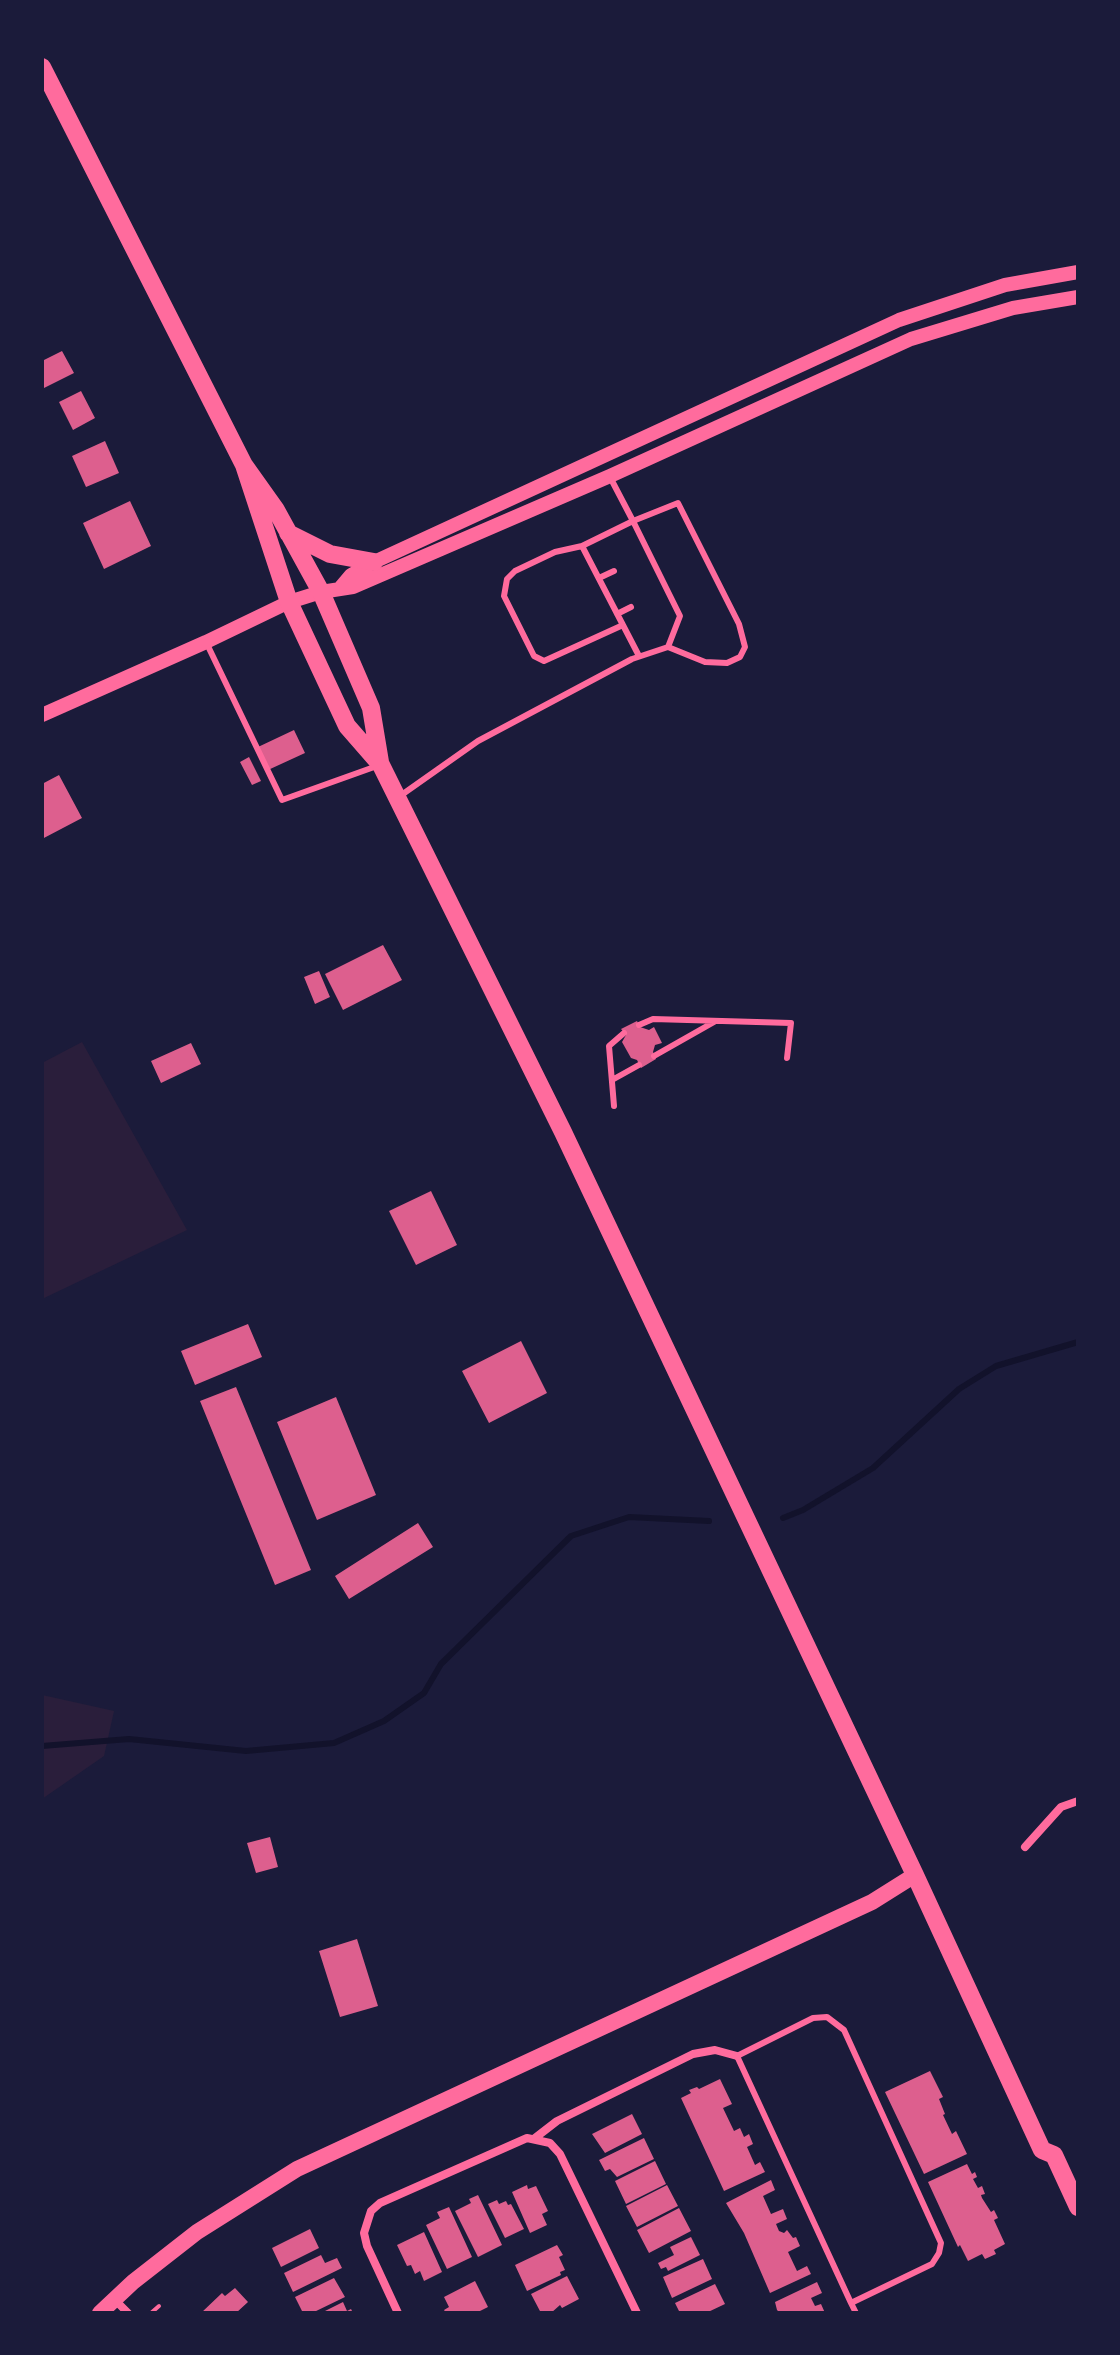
<!DOCTYPE html>
<style>
body{margin:0}
#map{position:relative;width:1120px;height:2355px;overflow:hidden;background:#1b1b3a;font-family:Quicksand,sans-serif}
canvas{display:block}
.frame{position:absolute;inset:0;border:44px solid #1b1b3a;pointer-events:none}
</style>
<div id="map">
<canvas width="1120" height="2355"></canvas>
<div class="frame"></div>
</div>
<script>
const context = document.querySelector('canvas').getContext('2d');
context.lineJoin = 'round';
function fill(path, color) { context.fillStyle = color; context.fill(path, 'evenodd'); }
const toPath = rows => new Path2D(rows.map(r => 'M' + r).join(''));
function stroke(path, color, width, dash) { context.strokeStyle = color; context.lineWidth = width; context.lineCap = dash ? 'butt' : 'round'; context.setLineDash(dash || []); context.stroke(path); }
fill(toPath([
 [82,1042,187,1230,42,1299,42,1063],
 [42,1695,114,1711,104,1756,42,1799]
]), '#2a1e3b');
stroke(toPath([
 [783,1518,803,1510,873,1468,959,1389,996,1366,1078,1342],
 [42,1746,129,1739,246,1751,334,1743,384,1721,424,1693,441,1664,571,1536,629,1517,709,1521]
]), '#12122b', 6);
fill(toPath([
 [62,351,74,373,44,388,42,361],
 [81,391,95,418,73,430,59,402],
 [105,441,119,473,86,487,72,456],
 [130,501,151,546,104,569,83,523],
 [294,730,305,753,268,770,258,747],
 [249,757,261,781,252,785,240,762],
 [59,775,82,818,42,839,42,784],
 [383,945,402,980,343,1010,325,974],
 [319,971,330,997,315,1004,304,977],
 [637,1021,640,1027,649,1030,654,1027,662,1043,655,1045,653,1052,656,1059,641,1068,637,1060,631,1058,622,1042,626,1035,621,1029],
 [191,1043,201,1064,161,1083,151,1061],
 [431,1191,457,1245,416,1265,389,1211],
 [248,1324,262,1357,195,1385,181,1351],
 [521,1341,547,1393,489,1423,462,1371],
 [236,1387,311,1570,275,1585,200,1401],
 [336,1397,376,1495,317,1520,277,1422],
 [418,1523,433,1547,349,1599,335,1576],
 [270,1837,278,1867,256,1873,247,1843],
 [357,1939,378,2006,340,2017,319,1951],
 [930,2071,943,2097,939,2099,945,2114,943,2115,952,2134,956,2131,967,2154,924,2174,885,2092],
 [720,2079,732,2104,723,2108,734,2131,740,2128,744,2137,749,2134,753,2144,747,2147,755,2165,760,2162,765,2172,724,2191,681,2098,691,2093,689,2090,697,2087,699,2089],
 [632,2114,642,2134,605,2153,592,2134],
 [644,2138,654,2159,617,2177,610,2169,605,2171,599,2160],
 [655,2161,666,2184,626,2204,615,2181],
 [967,2164,972,2174,975,2172,977,2177,973,2179,978,2188,982,2186,985,2194,981,2195,982,2198,991,2212,994,2210,998,2218,994,2220,1005,2244,994,2250,996,2254,985,2259,982,2254,968,2261,960,2245,958,2247,928,2182],
 [771,2180,775,2190,763,2196,771,2214,783,2209,787,2219,776,2224,779,2231,784,2233,787,2230,793,2238,796,2237,800,2246,788,2252,797,2271,807,2266,811,2274,770,2293,744,2233,726,2203],
 [527,2185,528,2189,536,2186,548,2211,542,2214,547,2225,530,2233,512,2192],
 [667,2185,678,2206,637,2227,626,2206],
 [478,2195,502,2245,478,2257,455,2211,471,2203,469,2199],
 [497,2200,499,2204,506,2201,508,2205,511,2204,524,2229,505,2238,488,2204],
 [449,2207,472,2257,447,2269,426,2225,440,2218,437,2212],
 [679,2208,691,2231,649,2253,637,2230],
 [310,2229,319,2248,281,2267,272,2248],
 [424,2232,442,2272,424,2281,420,2271,415,2274,411,2265,407,2266,397,2245],
 [691,2237,700,2255,668,2271,666,2267,661,2269,658,2263,674,2255,670,2247],
 [557,2245,563,2255,559,2257,565,2270,560,2272,561,2275,527,2291,515,2265],
 [321,2255,325,2263,337,2258,342,2268,293,2292,284,2273],
 [703,2259,712,2279,672,2298,663,2277],
 [567,2276,579,2299,562,2308,560,2305,551,2313,541,2313,531,2294],
 [334,2278,345,2297,312,2313,303,2313,295,2297],
 [475,2281,488,2307,476,2313,446,2313,444,2310,449,2307,444,2297],
 [817,2282,822,2293,811,2298,815,2306,821,2304,825,2313,780,2313,777,2310,775,2302],
 [715,2284,725,2304,706,2313,680,2313,675,2303],
 [235,2288,248,2302,236,2313,201,2313,222,2293,225,2296],
 [343,2302,347,2311,351,2309,353,2313,321,2313]
]), '#dd5f8e');
stroke(toPath([
 [151,2313,159,2306]
]), '#ff6b9d', 4);
stroke(toPath([
 [582,546,555,552,515,571,507,579,504,596,534,656,544,661,623,625],
 [599,578,614,571],
 [617,614,631,607],
 [206,642,282,800,377,766],
 [639,656,582,546,633,521,680,616,668,647],
 [400,796,478,741,632,659,668,647,705,662,727,663,740,657,745,647,739,624,678,503,633,521,610,477],
 [639,1025,653,1019,791,1023,787,1058],
 [654,1056,714,1022],
 [612,1080,639,1065],
 [614,1106,609,1046,624,1033],
 [851,2303,932,2264,939,2253,941,2243,844,2030,827,2017,813,2018,737,2056,851,2303,856,2313]
]), '#ff6b9d', 6);
stroke(toPath([
 [1025,1847,1061,1807,1078,1801],
 [535,2138,557,2121,693,2054,715,2050,737,2056],
 [114,2299,128,2313],
 [398,2313,367,2246,364,2233,371,2211,380,2203,527,2138,550,2143,560,2154,637,2313]
]), '#ff6b9d', 8);
stroke(toPath([
 [340,588,351,575,374,562,899,320,1005,285,1078,272],
 [42,715,206,642,289,602,321,592,353,587,610,476,911,339,1013,308,1078,297]
]), '#ff6b9d', 14);
stroke(toPath([
 [100,2313,133,2282,197,2232,297,2169,872,1902,915,1875]
]), '#ff6b9d', 16);
stroke(toPath([
 [42,67,244,465,276,510,321,592,371,708,380,762],
 [244,465,289,602,347,726,381,765,563,1132,915,1875,1042,2150,1054,2155,1078,2207],
 [288,533,330,554,374,562]
]), '#ff6b9d', 18);
</script>
